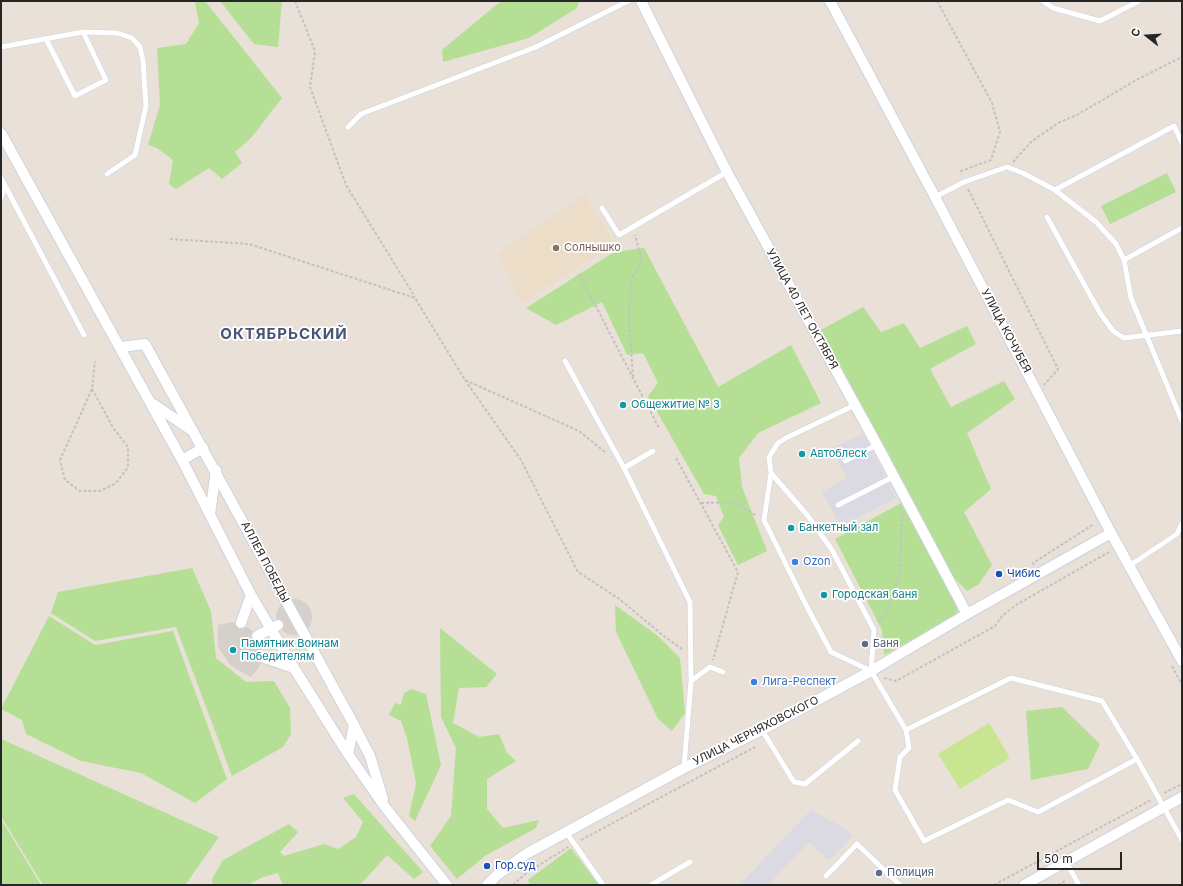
<!DOCTYPE html>
<meta charset="utf-8">
<style>
body{margin:0}
#map{position:relative;width:1183px;height:886px;overflow:hidden;background:#e9e0d8;font-family:Inter,sans-serif}
canvas{display:block}
.frame{position:absolute;inset:0;border:2px solid #262626;pointer-events:none}
.north{position:absolute;left:1127px;top:16px;width:40px;height:40px;-webkit-text-stroke:3px #fff;paint-order:stroke;rotate:287deg;font-size:11px;font-weight:700;line-height:16px;text-align:center;color:#262626}
.north::after{content:'';display:block;margin:auto;width:14px;height:18px;background:#262626;clip-path:polygon(50% 0,100% 100%,50% 72%,0 100%)}
.scale{position:absolute;left:1037px;top:852px;width:85px;height:18px;box-sizing:border-box;border:2px solid #262626;border-top:0;padding-left:5px;font-size:12px;line-height:14px;white-space:nowrap;color:#262626;-webkit-text-stroke:3px #fff;paint-order:stroke}
</style>
<div id="map">
<canvas width="1183" height="886"></canvas>
<div class="frame"></div>
<div class="north">С</div>
<div class="scale">50 m</div>
</div>
<script>
const context = document.querySelector('canvas').getContext('2d');
context.lineJoin = 'round';
function fill(path, color) { context.fillStyle = color; context.fill(path, 'evenodd'); }
const toPath = rows => new Path2D(rows.map(r => 'M' + r).join(''));
function stroke(path, color, width, dash) { context.strokeStyle = color; context.lineWidth = width; context.lineCap = dash ? 'butt' : 'round'; context.setLineDash(dash || []); context.stroke(path); }
function drawText(font, color, halo, rows, align = 'center') {
  context.font = font + ' Inter,sans-serif'; context.lineWidth = 3.5; context.setLineDash([]); context.textBaseline = 'middle'; context.strokeStyle = halo; context.fillStyle = color; for (const [text, x, y, turn = 0] of rows) {
    context.save(); context.translate(x, y); context.rotate((+turn || 0) * Math.PI / 180); context.textAlign = isNaN(turn) ? turn : align; if (halo) context.strokeText(text, 0, 0); context.fillText(text, 0, 0); context.restore();
  }
}
fill(toPath([
 [863,433,896,498,841,527,822,492,847,478,832,449],
 [811,810,841,826,853,836,829,860,809,842,768,885,739,885]
]), '#dbd9e1');
fill(toPath([
 [585,195,614,243,521,304,498,253]
]), '#ebddc7');
fill(toPath([
 [195,1,205,1,282,98,251,138,235,152,242,163,222,179,209,168,176,189,169,184,173,160,157,148,148,145,160,105,157,48,186,44,199,23],
 [220,1,282,1,278,47,254,44],
 [501,1,579,1,577,8,529,38,443,62,442,50],
 [1167,173,1176,192,1110,224,1101,206],
 [644,248,718,387,791,345,821,403,758,433,739,458,742,487,767,551,738,565,718,525,724,517,716,496,704,494,648,396,658,383,643,353,627,355,602,302,556,325,526,308,614,252],
 [863,307,881,332,904,323,920,348,967,326,976,344,930,369,951,407,1004,381,1015,399,967,433,991,489,964,512,992,565,978,585,967,591,954,578,821,330],
 [903,502,958,604,957,615,884,655,882,630,835,539],
 [192,568,211,611,216,658,246,682,274,681,290,708,291,734,283,747,232,776,176,627,95,641,51,613,58,592],
 [615,605,658,636,680,658,685,713,672,731,658,719,616,632],
 [49,616,95,645,173,631,227,779,195,803,141,773,81,761,26,734,22,720,1,709],
 [440,628,497,674,486,687,459,688,453,723,479,737,499,734,507,753,516,761,487,779,487,809,503,828,539,820,536,828,485,856,457,879,430,846,451,816,456,748,441,717],
 [412,689,426,694,441,765,415,821,409,816,416,783,407,738,401,721,389,715,395,703,401,705,404,693],
 [1062,707,1100,744,1088,769,1031,780,1026,711],
 [1,739,219,837,185,885,43,885,1,816],
 [354,794,423,872,414,879,387,855,360,885,283,885,278,873,263,877,248,885,213,885,212,879,223,860,289,824,298,832,280,852,284,856,324,844,338,849,356,837,363,822,343,798],
 [1,819,27,862,41,885,1,885],
 [571,848,599,885,530,885,528,880]
]), '#b4df95');
fill(toPath([
 [989,723,1010,758,960,789,938,754]
]), '#c8e691');
fill(toPath([
 '276 617a18 18 0 1 1 36 0a18 18 0 1 1-36 0Z',
 [232,622,249,628,257,636,262,648,262,657,259,668,251,677,231,666,218,647,218,625]
]), '#d5d0ca');
const lane = toPath([
 [1043,1,1053,8,1100,21,1139,1],
 [46,39,75,96,106,80,83,32],
 [1,47,83,32,117,33,132,38,140,47,143,61,146,106,135,155,107,174],
 [348,127,361,114,536,47,628,1],
 [1,178,84,335],
 [1055,190,1096,222,1116,244,1124,260],
 [935,197,964,182,1007,167,1023,173,1055,190,1174,126,1182,143],
 [1,198,5,186],
 [602,208,619,235,727,172],
 [1047,217,1100,313,1113,331,1124,338,1182,331],
 [1182,228,1124,260,1131,298,1182,421],
 [565,361,624,468,690,602,691,681,684,767],
 [855,405,786,438,778,443,769,457,771,473,808,516,832,550,874,630,871,671,906,730,909,748,900,757,895,790,924,841,1008,800,1038,812,1137,759,1102,701,1011,678,906,730],
 [845,461,877,445],
 [624,468,653,451],
 [771,473,764,520,805,603,831,652,871,671],
 [838,505,893,477],
 [1129,566,1177,534,1182,523],
 [691,681,710,667,723,672],
 [762,730,794,782,805,784,858,741],
 [1137,759,1182,840],
 [566,832,603,885],
 [1066,862,1079,885],
 [826,876,857,844,900,885],
 [651,885,690,862]
]);
const street = toPath([
 [641,1,727,172,877,445,967,614],
 [830,1,935,197,1111,533,1182,661],
 [1,133,182,460,251,595,294,668,348,754,385,807,447,885],
 [121,347,145,344,354,725,370,756,383,799],
 [153,404,193,431],
 [182,460,203,448],
 [210,514,216,470],
 [241,623,251,595],
 [257,636,278,625],
 [262,657,294,668],
 [348,754,354,725],
 [487,885,496,876,526,854,684,768,762,730,871,671,967,614,1111,533],
 [1024,885,1182,797]
]);
stroke(lane, '#cdd2e0', 6);
stroke(street, '#cdd2e0', 12);
stroke(toPath([
 [295,1,315,51,310,87,346,185,415,297],
 [937,1,992,103,1000,132,991,160,961,171,962,174],
 [1013,162,1032,141,1060,122,1077,115,1138,79,1182,57],
 [968,189,1058,369,1044,385],
 [170,239,249,244,415,298,465,380,579,431,606,453],
 [579,274,659,428],
 [633,377,629,321,631,280,642,260,635,235],
 [465,380,521,460,578,572,618,598,665,637,682,649],
 [92,389,114,429,128,447,128,467,116,483,100,491,80,491,65,480,60,460,92,389,95,361],
 [676,458,738,572,713,660],
 [701,503,734,502,757,516],
 [1034,565,1033,563,1094,524],
 [879,622,890,606,900,571,902,514],
 [1172,666,1182,685],
 [884,678,896,681,995,626,1002,616,1016,605,1109,552],
 [1164,793,1182,784],
 [581,840,755,747],
 [513,885,525,874,568,847],
 [994,885,1151,800],
 [1058,885,1065,881]
]), '#c2c2c2', 2, [3, 2]);
stroke(lane, '#fff', 5);
stroke(street, '#fff', 10);
for (const [x, y, r, color] of [
 [556,248,4,"#8d6e63"],
 [623,405,4,"#0f9aa8"],
 [802,454,4,"#0f9aa8"],
 [791,528,4,"#0f9aa8"],
 [795,562,4,"#3f7fe0"],
 [999,574,4,"#1a4fb4"],
 [824,595,4,"#0f9aa8"],
 [865,644,4,"#5c6f8a"],
 [233,650,4,"#0f9aa8"],
 [754,682,4,"#3f7fe0"],
 [487,866,4,"#1a4fb4"],
 [879,873,4,"#5c6f8a"]
]) { const dot = new Path2D(); dot.arc(x, y, r, 0, 2 * Math.PI); context.fillStyle = color; context.fill(dot); stroke(dot, '#fff', 1.5); }
drawText('11px', '#785e54', '#fff', [
 ["Солнышко",564,248]
], 'left');
drawText('11px', '#262626', '#fff', [
 ["УЛИЦА 40 ЛЕТ ОКТЯБРЯ",802,309,61],
 ["УЛИЦА КОЧУБЕЯ",1006,331,62],
 ["АЛЛЕЯ ПОБЕДЫ",265,562,62],
 ["УЛИЦА ЧЕРНЯХОВСКОГО",756,731,-27]
]);
drawText('11px', '#0d838f', '#fff', [
 ["Общежитие № 3",631,405],
 ["Автоблеск",810,454],
 ["Банкетный зал",799,528],
 ["Городская баня",832,595],
 ["Памятник Воинам",241,644],
 ["Победителям",241,657]
], 'left');
drawText('11px', '#366cbe', '#fff', [
 ["Ozon",803,562],
 ["Лига-Респект",762,682]
], 'left');
drawText('11px', '#164399', '#fff', [
 ["Чибис",1007,574],
 ["Гор.суд",495,866]
], 'left');
drawText('11px', '#4e5e75', '#fff', [
 ["Баня",873,644],
 ["Полиция",887,873]
], 'left');
context.letterSpacing = '1px';
drawText('bold 15px', '#495475', '#fff', [
 ["ОКТЯБРЬСКИЙ",284,334]
]);
context.letterSpacing = '0px';
</script>
